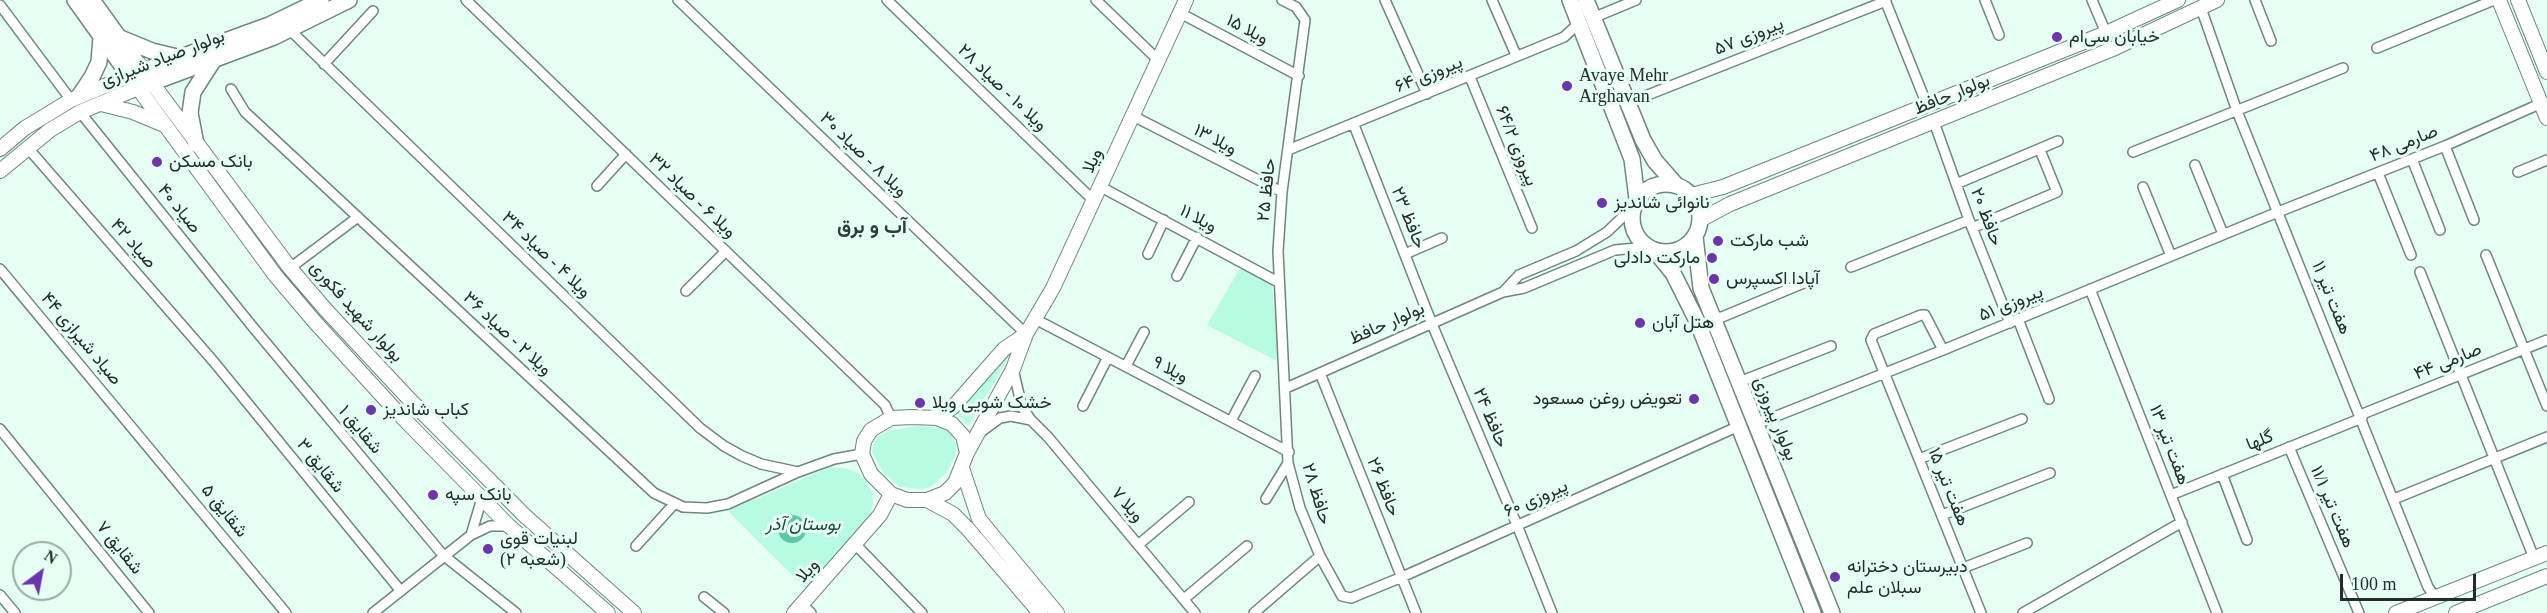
<!DOCTYPE html>
<meta charset="utf-8">
<style>
body{margin:0}
#map{position:relative;width:2547px;height:613px;overflow:hidden;background:#e7fef5;font-family:"Times New Roman",serif}
canvas{display:block}
.north{position:absolute;left:12px;top:541px;width:60px;height:60px;box-sizing:border-box;background:#e7fef5;border:2px solid #98aaa3;border-radius:50%;rotate:32deg;font-size:16px;font-weight:700;line-height:24px;text-align:center;color:#222d29}
.north::after{content:'';display:block;margin:auto;width:21px;height:27px;background:#6c35ac;clip-path:polygon(50% 0,100% 100%,50% 72%,0 100%)}
.scale{position:absolute;left:2340px;top:574px;width:136px;height:27px;box-sizing:border-box;border:3px solid #222d29;border-top:0;padding-left:8px;font-size:18px;line-height:21px;white-space:nowrap;color:#222d29;-webkit-text-stroke:4px #e7fef5;paint-order:stroke}
</style>
<div id="map">
<canvas width="2547" height="613"></canvas>
<div class="north">N</div>
<div class="scale">100 m</div>
</div>
<script>
const context = document.querySelector('canvas').getContext('2d');
context.lineJoin = 'round';
function fill(path, color) { context.fillStyle = color; context.fill(path, 'evenodd'); }
const toPath = rows => new Path2D(rows.map(r => 'M' + r).join(''));
function stroke(path, color, width, dash) { context.strokeStyle = color; context.lineWidth = width; context.lineCap = dash ? 'butt' : 'round'; context.setLineDash(dash || []); context.stroke(path); }
function drawText(font, color, halo, rows, align = 'center') {
  context.font = font + ' "Times New Roman",Vazirmatn,serif'; context.lineWidth = 6; context.setLineDash([]); context.textBaseline = 'middle'; context.strokeStyle = halo; context.fillStyle = color; for (const [text, x, y, turn = 0] of rows) {
    context.save(); context.translate(x, y); context.rotate((+turn || 0) * Math.PI / 180); context.textAlign = isNaN(turn) ? turn : align; if (halo) context.strokeText(text, 0, 0); context.fillText(text, 0, 0); context.restore();
  }
}
fill(toPath([
 [1245,267,1272,284,1279,362,1207,325,1239,270],
 [1012,351,991,388,968,426,957,414],
 [917,426,942,428,951,433,956,444,956,453,947,472,930,487,921,489,900,487,883,472,872,452,874,443,879,436,888,431],
 [830,467,844,468,858,473,866,481,872,492,873,504,869,518,805,588,728,511]
]), '#b7fce2');
fill(toPath([
 '778 529a14 14 0 1 1 28 0a14 14 0 1 1-28 0Z'
]), '#5dc7a4');
const street = toPath([
 [466,0,885,405,891,418],
 [678,0,1026,334],
 [887,0,1094,201],
 [1096,0,1158,60],
 [1282,0,1296,7,1305,20,1282,192,1278,251,1288,463,1300,508,1320,556,1342,596,1351,598,1402,577,1739,426],
 [1385,0,1427,94],
 [1492,0,1516,55],
 [1885,0,1927,105],
 [1985,0,1999,35],
 [2092,0,2106,33],
 [2255,0,2271,41],
 [0,5,71,100],
 [2201,8,2237,111,2428,587,2435,597],
 [1180,13,1299,76],
 [1591,15,1600,15,1636,0],
 [290,30,700,428,724,446,742,456,761,464,798,472],
 [2377,48,2494,0],
 [324,64,373,11],
 [1470,77,1532,228],
 [231,89,245,112,654,493,683,507,707,508,728,504,798,472,834,459,862,454],
 [1625,96,1635,100,1886,1],
 [80,112,252,326,443,555,516,613],
 [1133,116,1282,192],
 [1934,122,1969,220,2010,323],
 [1354,125,1432,324,1517,525,1552,613],
 [2445,146,2474,220],
 [27,147,214,362,400,590],
 [1288,150,1564,37,1578,24],
 [2133,152,2343,68],
 [2412,159,2440,230],
 [2195,165,2223,234],
 [2518,172,2547,160],
 [2378,173,2411,255],
 [1956,184,2058,141],
 [597,186,626,154],
 [1101,187,1278,282],
 [2143,187,2171,256],
 [1972,228,2057,192,2040,150],
 [1148,254,1164,220],
 [1405,254,1442,238],
 [2486,255,2547,406],
 [1851,267,1969,220],
 [290,268,358,217],
 [0,269,286,613],
 [2420,272,2534,558],
 [1177,276,1197,237],
 [2090,289,2217,613],
 [686,291,726,251],
 [1503,292,1519,275,1576,251,1607,232,1633,207],
 [1713,317,1722,317,1806,282],
 [1035,319,1289,452],
 [2018,319,2049,399],
 [1943,350,1925,315,1921,315,1874,334,1871,340,1981,613],
 [1126,366,1144,332],
 [1320,373,1416,613],
 [1739,382,1831,346],
 [1286,388,1503,292,1524,288,1615,250,1647,247],
 [1083,406,1108,357],
 [2360,415,2547,340],
 [1031,420,1048,437,1195,613],
 [1231,421,1255,376],
 [1755,421,1764,421,1943,350,2278,212,2445,146,2544,102],
 [0,429,149,613],
 [981,432,1000,418,1011,416,1031,420,1022,407,1013,369],
 [2289,447,2359,613],
 [1919,459,2022,419],
 [2222,474,2247,540],
 [2171,495,2362,418],
 [1266,499,1288,463],
 [2394,499,2547,437],
 [1942,515,2050,473],
 [471,535,482,498],
 [856,545,922,613],
 [1138,545,1189,502],
 [636,546,675,503],
 [1963,568,2027,543],
 [0,595,15,613],
 [704,597,724,613],
 [1184,599,1247,546],
 [802,604,811,613],
 [373,613,471,535,490,526,509,526],
 [1254,613,1320,556],
 [2023,613,2182,522]
]);
const secondary = toPath([
 [2499,0,2547,118],
 [2518,0,2547,72],
 [152,83,290,268,326,310,410,400,524,515,634,613],
 [101,104,133,112,162,124],
 [0,149,25,128,71,100,129,76],
 [0,171,50,130,80,112,138,88,275,275,314,321,397,412,509,526,608,613],
 [1691,195,1723,187,2106,33,2178,0],
 [1700,220,1730,204,2115,48,2217,0],
 [913,417,937,418,952,424,963,436,967,453,955,483,945,493,927,500,907,500,891,494,871,474,862,454,864,441,871,430,891,418,913,417],
 [937,418,953,407,1004,349,1026,334],
 [967,453,1013,369,1026,334,1053,288,1186,0],
 [962,468,979,519,1057,613],
 [927,500,953,514,968,529,1040,613],
 [794,613,880,515,891,494],
 [2396,613,2547,553],
 [2456,613,2547,576]
]);
const primary = toPath([
 [75,0,138,88,274,37,349,0],
 [92,0,148,78],
 [1570,0,1632,159,1637,199],
 [1586,0,1643,140,1655,161,1677,186],
 [118,37,152,51,181,58],
 [129,76,269,25,321,0],
 [80,95,92,77,99,62,101,37],
 [196,144,190,113,193,92,213,61],
 '1632 218a34 34 0 1 1 68 0a34 34 0 1 1-68 0Z',
 [1695,237,1701,288,1832,613],
 [1655,251,1673,273,1697,321,1813,613]
]);
stroke(street, '#6d877d', 12);
stroke(secondary, '#6d877d', 16);
stroke(primary, '#6d877d', 18);
stroke(street, '#fff', 9);
stroke(secondary, '#fff', 14);
stroke(primary, '#fff', 15);
for (const [x, y, r, color] of [
 [2057,37,6,"#6c35ac"],
 [1567,86,6,"#6c35ac"],
 [157,162,6,"#6c35ac"],
 [1602,203,6,"#6c35ac"],
 [1718,241,6,"#6c35ac"],
 [1712,258,6,"#6c35ac"],
 [1714,279,6,"#6c35ac"],
 [1640,323,6,"#6c35ac"],
 [1694,399,6,"#6c35ac"],
 [920,403,6,"#6c35ac"],
 [371,410,6,"#6c35ac"],
 [433,495,6,"#6c35ac"],
 [488,549,6,"#6c35ac"],
 [1835,577,6,"#6c35ac"]
]) { const dot = new Path2D(); dot.arc(x, y, r, 0, 2 * Math.PI); context.fillStyle = color; context.fill(dot); stroke(dot, '#e7fef5', 2); }
drawText('18px', '#222d29', '#e7fef5', [
 ["ویلا ۱۵",1247,30,28],
 ["پیروزی ۵۷",1749,37,-22],
 ["بولوار صیاد شیرازی",163,59,-21],
 ["پیروزی ۶۴",1429,75,-22],
 ["ویلا ۱۰ - صیاد ۲۸",1002,88,44],
 ["بولوار حافظ",1952,95,-22],
 ["ویلا ۱۳",1215,140,28],
 ["صارمی ۴۸",2404,144,-22],
 ["پیروزی ۶۴/۲",1516,146,68],
 ["ویلا ۸ - صیاد ۳۰",863,155,44],
 ["ویلا",1093,161,-66],
 ["حافظ ۲۵",1267,190,-84],
 ["ویلا ۶ - صیاد ۳۲",692,196,44],
 ["صیاد ۴۰",179,209,51],
 ["حافظ ۲۰",1986,217,69],
 ["حافظ ۲۳",1408,218,68],
 ["ویلا ۱۱",1198,219,28],
 ["صیاد ۴۲",133,244,49],
 ["ویلا ۴ - صیاد ۳۴",546,255,44],
 ["هفت تیر ۱۱",2331,298,68],
 ["پیروزی ۵۱",2011,304,-22],
 ["بولوار شهید فکوری",356,312,48],
 ["بولوار حافظ",1387,324,-24],
 ["ویلا ۲ - صیاد ۳۶",507,334,43],
 ["صیاد شیرازی ۴۴",81,339,50],
 ["صارمی ۴۴",2448,362,-22],
 ["ویلا ۹",1170,370,28],
 ["حافظ ۲۴",1490,418,67],
 ["بولوار پیروزی",1775,419,68],
 ["شقایق ۱",360,430,50],
 ["گلها",2260,441,-22],
 ["هفت تیر ۱۳",2169,445,69],
 ["شقایق ۳",320,466,51],
 ["حافظ ۲۶",1383,487,68],
 ["هفت تیر ۱۵",1948,487,68],
 ["حافظ ۲۸",1316,494,73],
 ["پیروزی ۶۰",1536,499,-24],
 ["ویلا ۷",1127,505,50],
 ["هفت تیر ۱۱/۱",2332,507,67],
 ["شقایق ۵",224,511,51],
 ["شقایق ۷",119,548,51],
 ["ویلا",808,571,-48]
]);
drawText('18px', '#222d29', '#e7fef5', [
 ["خیابان سی‌ام",2069,37],
 ["Avaye Mehr",1579,76],
 ["Arghavan",1579,97],
 ["بانک مسکن",169,162],
 ["نانوائی شاندیز",1614,203],
 ["شب مارکت",1730,241],
 ["مارکت دادلی",1700,258,"right"],
 ["آپادا اکسپرس",1726,279],
 ["هتل آبان",1652,323],
 ["تعویض روغن مسعود",1682,399,"right"],
 ["خشک شویی ویلا",932,403],
 ["کباب شاندیز",383,410],
 ["بانک سپه",445,495],
 ["لبنیات قوی",500,539],
 ["(شعبه ۲)",500,560],
 ["دبیرستان دخترانه",1847,567],
 ["سبلان علم",1847,588]
], 'left');
drawText('italic 18px', '#1b493a', '#e7fef5', [
 ["بوستان آذر",803,525]
]);
drawText('bold 20px', '#284037', '#e7fef5', [
 ["آب و برق",872,228]
]);
</script>
